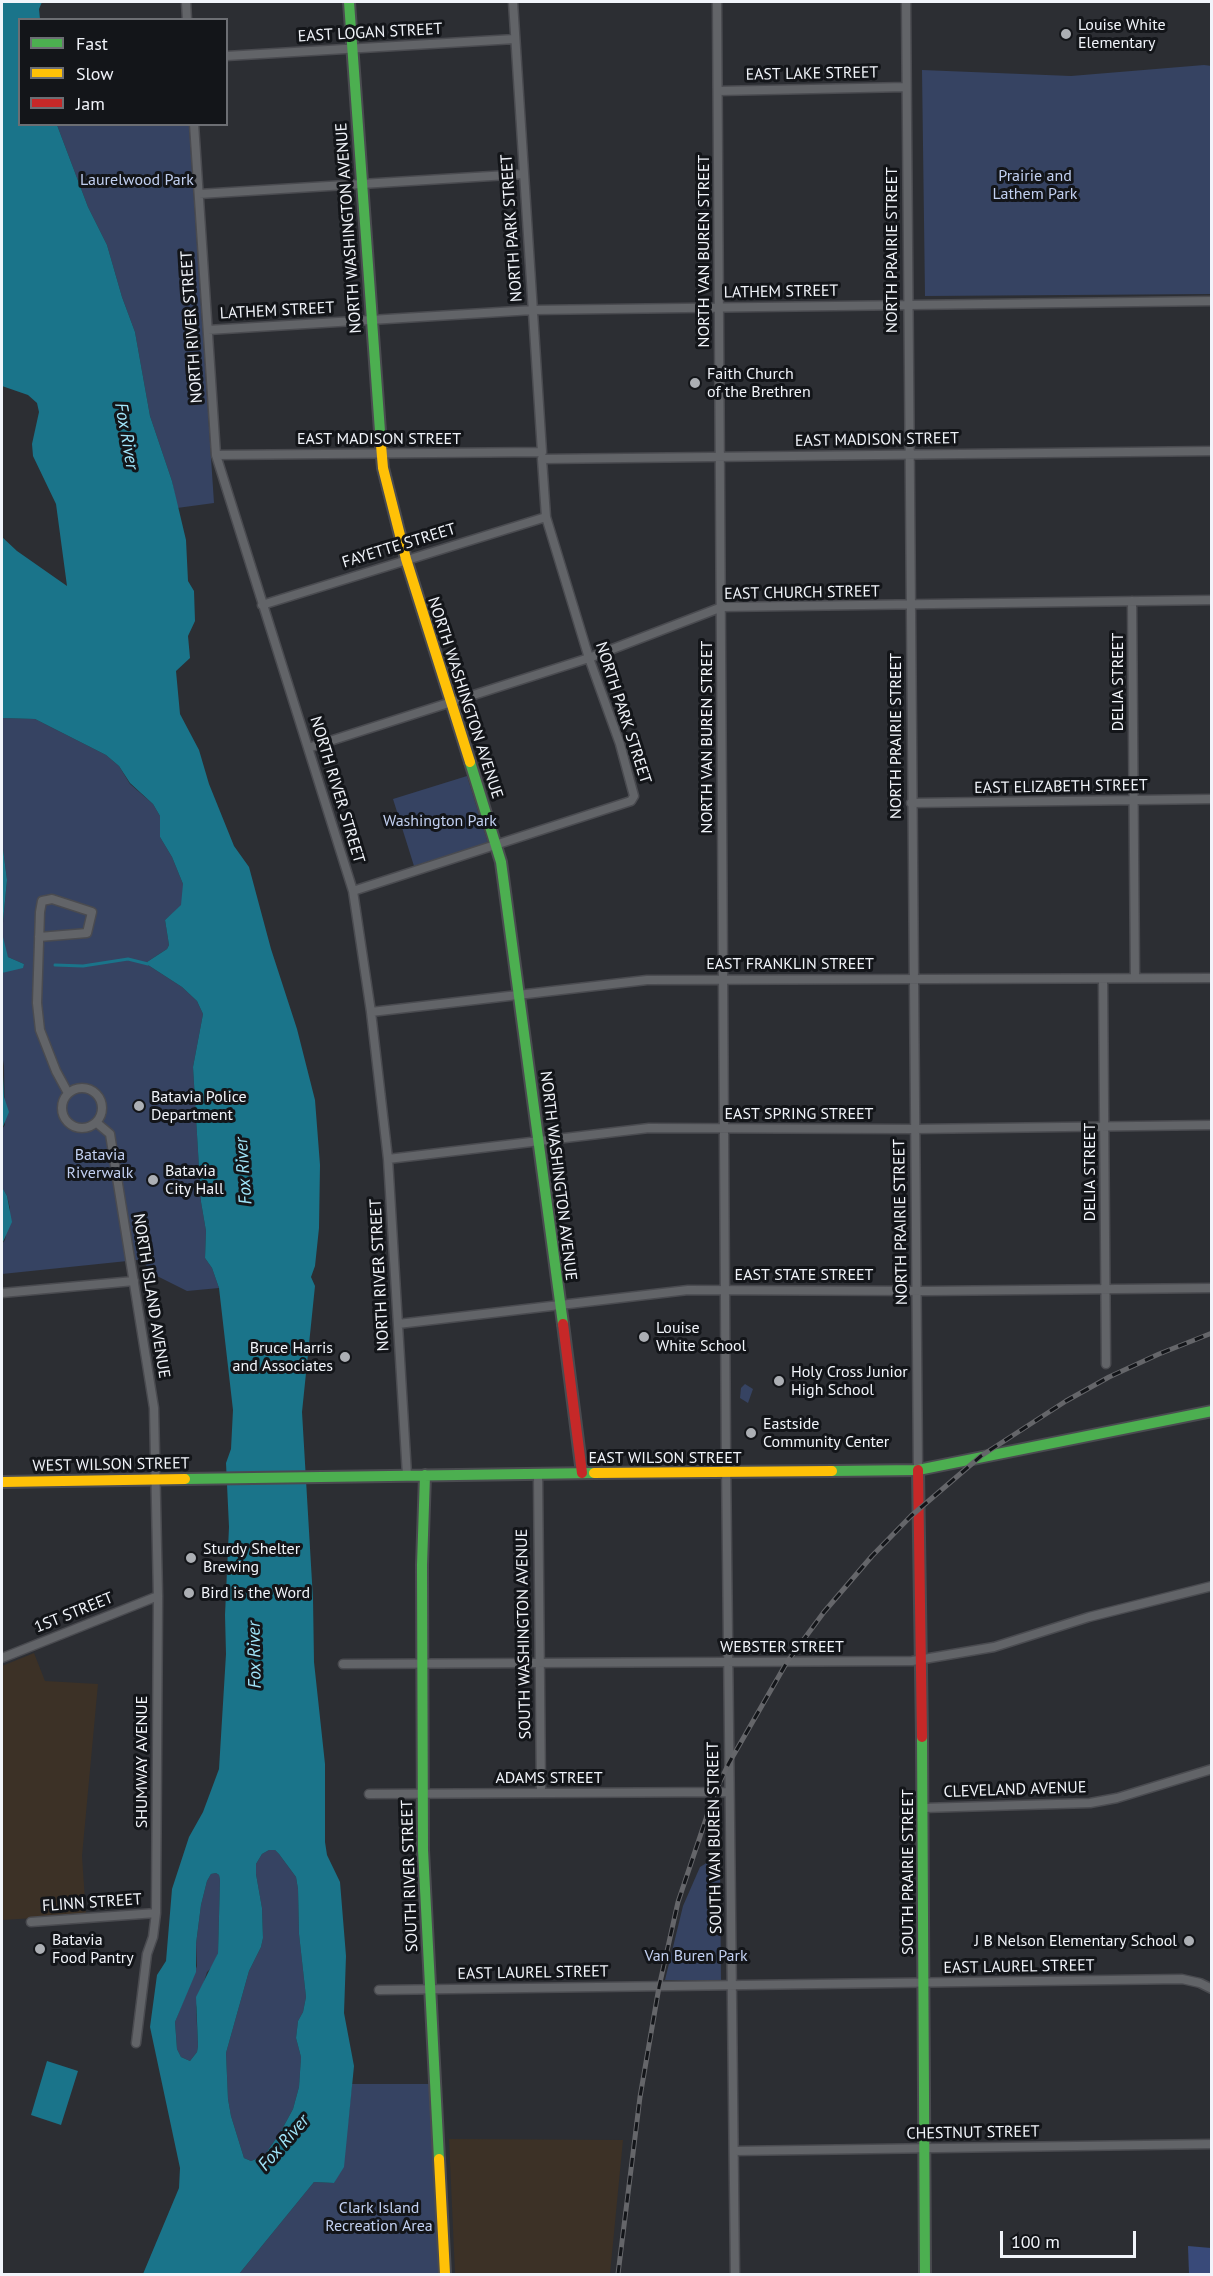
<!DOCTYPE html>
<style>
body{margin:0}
#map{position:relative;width:1213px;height:2276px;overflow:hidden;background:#2c2e33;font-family:"PT Sans",sans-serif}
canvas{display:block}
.frame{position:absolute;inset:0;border:3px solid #f1f4fa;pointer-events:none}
.legend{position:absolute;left:18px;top:18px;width:210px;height:108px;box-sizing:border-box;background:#131519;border:2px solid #6c6e73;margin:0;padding:8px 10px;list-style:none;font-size:18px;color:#f1f4fa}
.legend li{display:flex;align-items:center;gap:12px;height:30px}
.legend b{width:30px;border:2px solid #6c6e73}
.scale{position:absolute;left:1000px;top:2231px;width:136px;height:27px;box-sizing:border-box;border:3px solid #f1f4fa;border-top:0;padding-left:8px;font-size:18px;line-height:21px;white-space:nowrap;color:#f1f4fa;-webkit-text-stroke:4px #131519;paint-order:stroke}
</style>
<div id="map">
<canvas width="1213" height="2276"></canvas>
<div class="frame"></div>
<ul class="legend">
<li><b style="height:8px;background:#4caf50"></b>Fast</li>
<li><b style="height:8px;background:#ffc107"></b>Slow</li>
<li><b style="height:8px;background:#c62828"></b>Jam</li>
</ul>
<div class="scale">100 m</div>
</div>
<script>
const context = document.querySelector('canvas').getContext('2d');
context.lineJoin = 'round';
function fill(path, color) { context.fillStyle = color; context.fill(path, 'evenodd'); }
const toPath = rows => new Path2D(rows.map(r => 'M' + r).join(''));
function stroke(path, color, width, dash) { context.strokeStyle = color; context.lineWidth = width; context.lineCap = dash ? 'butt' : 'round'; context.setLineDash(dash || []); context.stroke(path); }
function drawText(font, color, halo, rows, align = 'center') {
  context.font = font + ' "PT Sans",sans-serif'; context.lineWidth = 6; context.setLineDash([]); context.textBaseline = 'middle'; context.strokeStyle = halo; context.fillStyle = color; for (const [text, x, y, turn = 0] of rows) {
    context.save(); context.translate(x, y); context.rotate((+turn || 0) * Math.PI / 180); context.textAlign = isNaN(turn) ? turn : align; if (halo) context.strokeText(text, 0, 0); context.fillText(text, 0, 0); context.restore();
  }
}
fill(toPath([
 [34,1653,45,1681,98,1684,82,1856,86,1915,2,1920,2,1666],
 [449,2139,623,2140,610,2274,455,2274]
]), '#3c3126');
fill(toPath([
 [1204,65,1212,66,1211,294,925,296,922,70,1071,76],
 [57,125,189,125,214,503,177,508,172,481,150,416,135,332,122,297,107,245,88,207],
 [2,718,35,719,106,755,119,766,130,784,153,804,160,816,160,837,172,857,183,884,183,896,182,905,165,920,169,945,167,949,147,962,148,965,182,987,197,1001,203,1014,193,1067,201,1202,206,1231,205,1258,212,1268,219,1288,187,1291,155,1275,143,1262,137,1260,2,1274,2,1244,5,1240,10,1208,7,1196,2,1187,2,1129,5,1125,4,1066,2,1054,2,973,24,964,8,957,4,949,2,933,7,880,2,841],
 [467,776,488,843,414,866,393,799],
 [745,1384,753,1389,748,1403,740,1398,741,1388],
 [269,1850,275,1850,279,1854,296,1877,298,1889,299,1934,306,1997,303,2012,298,2021,296,2038,301,2057,299,2087,293,2109,280,2133,264,2156,251,2161,244,2158,231,2116,228,2099,226,2053,249,1971,261,1947,263,1938,262,1908,256,1874,256,1864,262,1854],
 [720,1861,721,1981,665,1980,683,1906,700,1867,708,1862],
 [216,1873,219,1875,220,1880,218,1953,213,1966,207,1972,196,2007,198,2046,197,2052,190,2061,181,2057,177,2049,175,2022,197,1966,196,1944,201,1905,207,1881,211,1874],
 [352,2084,429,2084,439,2274,239,2274,314,2182,334,2183,348,2122]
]), '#364362');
fill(toPath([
 [1188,2246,1211,2248,1211,2274,1189,2274]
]), '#394a79');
fill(toPath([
 [2,2,42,2,39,9,40,19,20,20,20,124,57,125,88,207,107,245,122,297,135,332,150,416,172,481,186,540,188,581,194,591,195,621,188,636,190,658,176,671,180,714,199,750,209,784,234,846,249,867,271,949,297,1029,315,1100,320,1165,319,1228,315,1266,311,1277,315,1286,302,1412,313,1599,314,1662,325,1764,325,1842,327,1855,340,1882,346,1956,344,2013,354,2066,344,2167,334,2183,314,2182,239,2274,143,2274,179,2188,180,2168,150,2027,157,1975,166,1961,172,1889,189,1837,203,1812,219,1769,226,1654,225,1615,229,1527,226,1463,231,1449,233,1410,219,1288,212,1268,205,1258,206,1231,201,1202,193,1067,203,1014,197,1001,182,987,148,965,147,962,167,949,169,945,165,920,181,905,183,884,172,857,160,837,160,816,153,804,130,783,119,766,106,755,35,719,2,718,2,537,17,551,67,586,56,504,33,456,32,444,39,412,37,403,28,395,2,386],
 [269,1850,275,1850,279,1854,296,1877,298,1889,299,1934,306,1997,303,2012,298,2021,296,2038,301,2057,299,2087,293,2109,280,2133,264,2156,251,2161,244,2158,231,2116,228,2099,226,2053,249,1971,261,1947,263,1938,262,1908,256,1874,256,1864,262,1854],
 [216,1873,219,1875,220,1880,218,1953,196,1997,198,2046,197,2052,190,2061,181,2057,177,2049,175,2022,196,1972,196,1944,201,1905,207,1881,211,1874],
 [2,841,7,880,2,932],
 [2,933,8,957,24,964,23,968,2,973],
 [2,1054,4,1097,9,1112,2,1129],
 [2,1187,7,1196,12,1222,2,1244],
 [47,2061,78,2071,61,2125,31,2115]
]), '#1a748a');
stroke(toPath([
 [55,965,83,966,128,959,148,964]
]), '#1a748a', 3);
const street = toPath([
 [186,2,187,20],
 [717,2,726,1460,735,2274],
 [906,2,918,1470],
 [226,56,515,39],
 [718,91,906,87],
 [194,124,216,455,353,891,371,1012,388,1159,407,1475],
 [199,194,524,174],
 [208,330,533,310,1212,301],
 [216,455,542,452,513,2],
 [1132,601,1135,978],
 [262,605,546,517],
 [308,748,589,658,722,607,1212,600],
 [911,803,1212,799],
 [353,891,631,801,634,796,620,744,589,658,546,517,542,459,1212,451],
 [39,937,87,933,92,912,52,899,42,901,40,912,37,1003,40,1030,56,1071,68,1093],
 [1103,979,1106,1364],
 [371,1012,647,980,1212,978],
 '62 1108a20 20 0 1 1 40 0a20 20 0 1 1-40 0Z',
 [97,1123,110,1134,154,1408,158,1596,156,1913,153,1937,147,1954,136,2043],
 [388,1159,649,1128,915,1129,1212,1125],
 [2,1293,134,1281],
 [398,1324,688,1290,927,1291,1212,1288],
 [538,1475,541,1792],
 [2,1658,158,1596],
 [343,1664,912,1661,994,1647,1089,1617,1212,1586],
 [369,1794,729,1792],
 [923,1808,1090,1803,1117,1798,1212,1769],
 [31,1922,156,1913],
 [379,1990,1182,1979,1200,1983,1212,1989],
 [734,2151,1212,2144]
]);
const fast = toPath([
 [349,2,381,445],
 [470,762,501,862,563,1324],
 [832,1471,918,1470,1212,1411],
 [425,1475,422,1565,423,1850,439,2159],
 [185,1479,594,1473],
 [922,1737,925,2274]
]);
const slow = toPath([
 [381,445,383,468,406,559,470,762],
 [594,1473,832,1471],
 [2,1482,185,1479],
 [439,2159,445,2274]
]);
const jam = toPath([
 [563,1324,582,1473],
 [918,1470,922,1737]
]);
stroke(street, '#4a4b50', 11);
stroke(fast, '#4a4b50', 14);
stroke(slow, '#4a4b50', 14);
stroke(jam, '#4a4b50', 14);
stroke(street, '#626468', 8);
stroke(fast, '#4caf50', 10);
stroke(slow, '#ffc107', 10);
stroke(jam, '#c62828', 10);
const rail = toPath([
 [618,2274,640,2097,659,1987,678,1902,715,1792,729,1763,787,1662,824,1612,872,1556,911,1516,981,1456,1066,1401,1109,1377,1159,1354,1212,1333]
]);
stroke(rail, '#65666a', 5);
stroke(rail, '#131519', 3, [9]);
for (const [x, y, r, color] of [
 [1066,34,6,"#acafb4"],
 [695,383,6,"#acafb4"],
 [139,1106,6,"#acafb4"],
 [153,1180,6,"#acafb4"],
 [644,1337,6,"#acafb4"],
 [345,1357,6,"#acafb4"],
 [779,1381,6,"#acafb4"],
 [751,1433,6,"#acafb4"],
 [191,1558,6,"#acafb4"],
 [189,1593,6,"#acafb4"],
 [1189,1941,6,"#acafb4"],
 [40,1949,6,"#acafb4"]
]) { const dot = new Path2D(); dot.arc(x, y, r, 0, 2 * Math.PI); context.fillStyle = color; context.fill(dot); stroke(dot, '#131519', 2); }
drawText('16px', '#f1f4fa', '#131519', [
 ["Louise White",1078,25],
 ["Elementary",1078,43],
 ["Faith Church",707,374],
 ["of the Brethren",707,392],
 ["Batavia Police",151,1097],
 ["Department",151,1115],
 ["Batavia",165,1171],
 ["City Hall",165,1189],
 ["Louise",656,1328],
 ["White School",656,1346],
 ["Bruce Harris",333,1348,"right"],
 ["and Associates",333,1366,"right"],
 ["Holy Cross Junior",791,1372],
 ["High School",791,1390],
 ["Eastside",763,1424],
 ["Community Center",763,1442],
 ["Sturdy Shelter",203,1549],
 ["Brewing",203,1567],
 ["Bird is the Word",201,1593],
 ["Batavia",52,1940],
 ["Food Pantry",52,1958],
 ["J B Nelson Elementary School",1177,1941,"right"]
], 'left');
drawText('16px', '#f1f4fa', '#131519', [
 ["EAST LOGAN STREET",370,33,-3],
 ["EAST LAKE STREET",812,74,-1],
 ["NORTH WASHINGTON AVENUE",349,228,-94],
 ["NORTH PARK STREET",512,228,-94],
 ["NORTH PRAIRIE STREET",892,250,-90],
 ["NORTH VAN BUREN STREET",704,251,-90],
 ["LATHEM STREET",781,292,-1],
 ["LATHEM STREET",277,311,-3],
 ["NORTH RIVER STREET",192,327,-94],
 ["EAST MADISON STREET",379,439],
 ["EAST MADISON STREET",877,440,-1],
 ["FAYETTE STREET",399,546,-17],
 ["EAST CHURCH STREET",802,593,-1],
 ["DELIA STREET",1118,682,-90],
 ["NORTH WASHINGTON AVENUE",465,698,72],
 ["NORTH PARK STREET",623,713,72],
 ["NORTH PRAIRIE STREET",896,736,-90],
 ["NORTH VAN BUREN STREET",707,737,-90],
 ["EAST ELIZABETH STREET",1061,787,-1],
 ["NORTH RIVER STREET",337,790,73],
 ["EAST FRANKLIN STREET",790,964],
 ["EAST SPRING STREET",799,1114],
 ["DELIA STREET",1090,1172,-90],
 ["NORTH WASHINGTON AVENUE",558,1176,83],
 ["NORTH PRAIRIE STREET",901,1222,-91],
 ["NORTH RIVER STREET",380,1275,-93],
 ["EAST STATE STREET",804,1275],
 ["NORTH ISLAND AVENUE",151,1296,81],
 ["EAST WILSON STREET",665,1458],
 ["WEST WILSON STREET",111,1465,-1],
 ["1ST STREET",74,1613,-22],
 ["SOUTH WASHINGTON AVENUE",524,1634,-91],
 ["WEBSTER STREET",782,1647],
 ["SHUMWAY AVENUE",142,1762,-90],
 ["ADAMS STREET",549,1778],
 ["CLEVELAND AVENUE",1015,1790,-2],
 ["SOUTH VAN BUREN STREET",715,1838,-91],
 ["SOUTH PRAIRIE STREET",908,1872,-90],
 ["SOUTH RIVER STREET",410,1876,-92],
 ["FLINN STREET",92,1903,-4],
 ["EAST LAUREL STREET",1019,1967,-1],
 ["EAST LAUREL STREET",533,1973,-1],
 ["CHESTNUT STREET",973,2133,-1]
]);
drawText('16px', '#c2d0f1', '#131519', [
 ["Prairie and",1035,176],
 ["Lathem Park",1035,194],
 ["Laurelwood Park",137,180],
 ["Washington Park",440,821],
 ["Batavia",100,1155],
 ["Riverwalk",100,1173],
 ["Van Buren Park",696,1956],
 ["Clark Island",379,2208],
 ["Recreation Area",379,2226]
]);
drawText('italic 18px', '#a1e5fa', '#131519', [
 ["Fox River",126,436,80],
 ["Fox River",244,1171,-94],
 ["Fox River",255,1655,-91],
 ["Fox River",284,2143,-49]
]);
</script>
